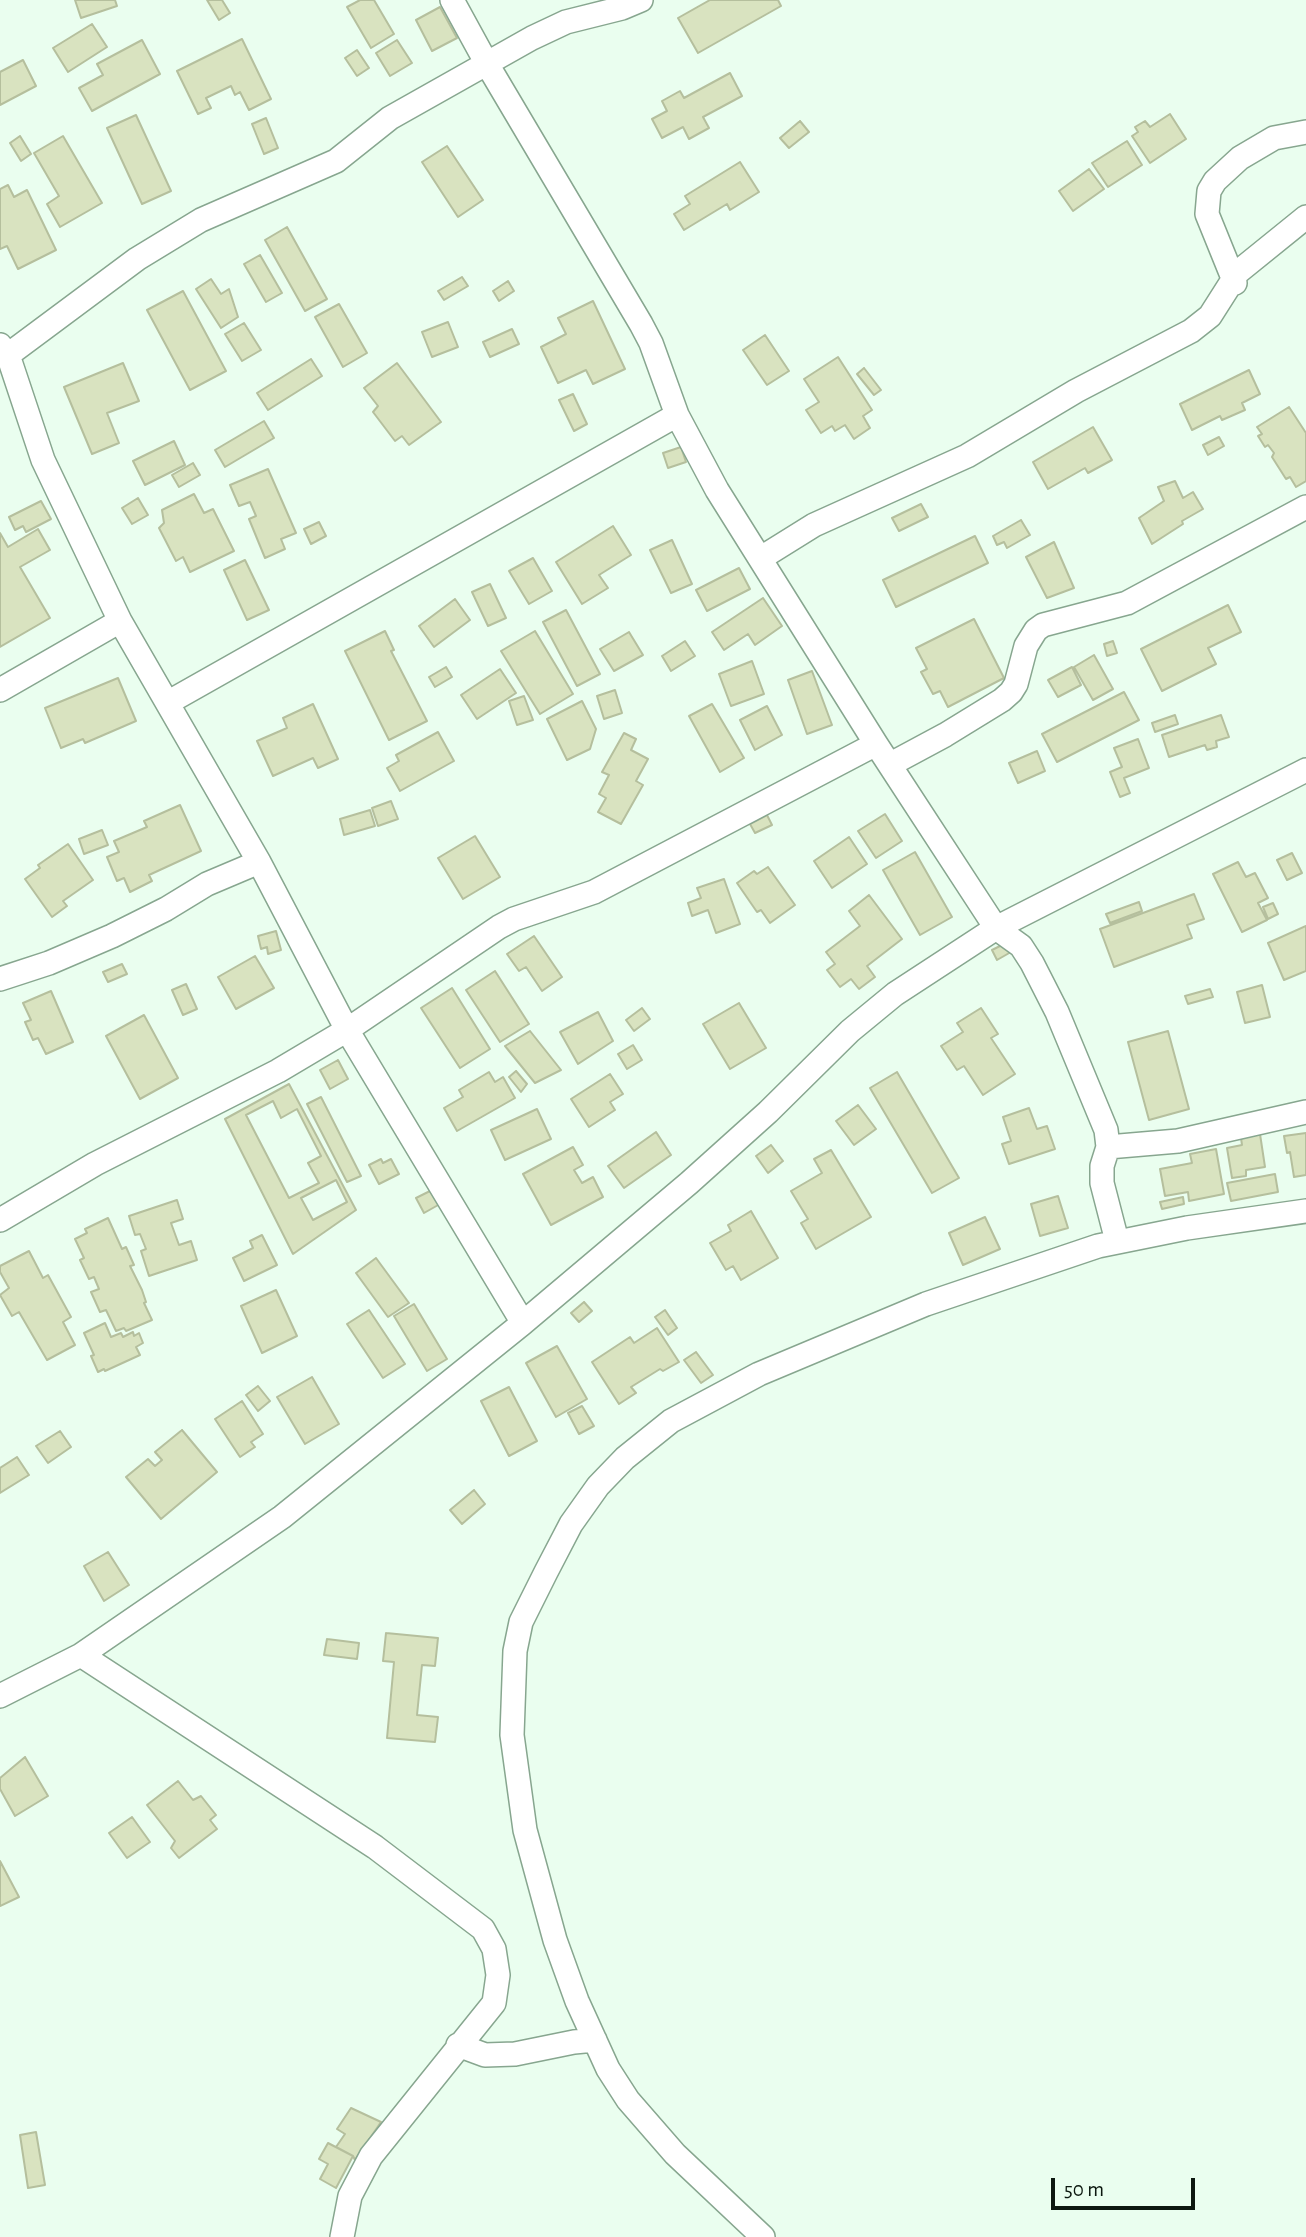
<!DOCTYPE html>
<style>
body{margin:0}
#map{position:relative;width:1306px;height:2237px;overflow:hidden;background:#eafeef;font-family:"Alegreya Sans",sans-serif}
canvas{display:block}
.scale{position:absolute;left:1051px;top:2178px;width:144px;height:32px;box-sizing:border-box;border:4px solid #0c180f;border-top:0;padding-left:9px;font-size:21px;line-height:24px;white-space:nowrap;color:#0c180f;-webkit-text-stroke:5px #eafeef;paint-order:stroke}
</style>
<div id="map">
<canvas width="1306" height="2237"></canvas>
<div class="scale">50 m</div>
</div>
<script>
const context = document.querySelector('canvas').getContext('2d');
context.lineJoin = 'round';
function fill(path, color) { context.fillStyle = color; context.fill(path, 'evenodd'); }
const toPath = rows => new Path2D(rows.map(r => 'M' + r).join(''));
function stroke(path, color, width, dash) { context.strokeStyle = color; context.lineWidth = width; context.lineCap = dash ? 'butt' : 'round'; context.setLineDash(dash || []); context.stroke(path); }
const building = toPath([
 [75,0,115,0,117,6,81,18,75,0],
 [207,0,222,0,230,13,219,20,207,0],
 [360,0,374,0,394,34,371,48,347,7,360,0],
 [710,0,778,0,781,6,698,53,678,18,710,0],
 [440,7,457,38,432,51,416,20,440,7],
 [92,24,107,47,68,72,53,48,92,24],
 [242,39,271,99,249,110,240,92,235,95,231,86,206,98,211,108,198,114,177,71,242,39],
 [142,40,160,74,92,111,79,88,103,75,97,64,142,40],
 [397,40,412,63,390,76,376,53,397,40],
 [357,50,369,68,357,76,345,58,357,50],
 [23,60,36,86,0,105,0,72,23,60],
 [730,73,742,96,703,117,709,128,689,139,683,127,662,138,652,119,667,111,662,101,680,91,684,98,730,73],
 [1170,114,1186,139,1150,163,1132,136,1138,132,1135,127,1145,121,1150,127,1170,114],
 [136,115,171,191,142,204,107,128,136,115],
 [266,118,278,148,264,154,252,124,266,118],
 [800,121,809,132,789,148,780,138,800,121],
 [20,136,31,154,21,161,10,143,20,136],
 [63,136,102,203,60,227,47,204,59,196,34,153,63,136],
 [1127,141,1142,165,1108,187,1092,163,1127,141],
 [447,146,483,200,458,217,422,162,447,146],
 [740,162,759,192,730,210,727,204,684,230,674,214,690,204,685,196,740,162],
 [1089,169,1104,189,1073,211,1059,191,1089,169],
 [8,185,14,197,27,190,56,250,18,269,7,246,0,249,0,189,8,185],
 [287,227,327,299,305,311,265,240,287,227],
 [260,255,282,293,266,302,244,264,260,255],
 [462,277,468,286,444,300,438,291,462,277],
 [211,279,221,294,229,289,238,317,221,328,196,289,211,279],
 [508,281,514,291,499,301,493,291,508,281],
 [183,291,226,371,190,390,147,310,183,291],
 [593,301,625,369,593,384,586,370,558,383,541,347,566,334,558,318,593,301],
 [339,304,367,353,343,367,315,317,339,304],
 [448,322,458,347,432,357,422,332,448,322],
 [244,323,261,350,242,361,225,334,244,323],
 [512,329,519,344,490,357,483,342,512,329],
 [765,335,789,371,767,385,743,350,765,335],
 [838,357,872,410,863,416,870,428,854,439,845,425,835,431,832,426,821,433,806,410,819,402,804,379,838,357],
 [311,359,322,376,268,410,257,393,311,359],
 [123,363,139,401,107,413,119,443,92,454,64,387,123,363],
 [397,363,441,422,409,445,402,436,395,441,373,412,378,406,364,388,397,363],
 [864,368,881,390,874,395,857,374,864,368],
 [1249,370,1260,394,1242,403,1245,410,1222,420,1220,416,1192,430,1180,404,1249,370],
 [573,394,587,424,574,431,559,400,573,394],
 [1289,407,1306,433,1306,481,1296,487,1290,477,1286,479,1272,457,1274,453,1268,445,1265,447,1258,436,1262,434,1257,427,1289,407],
 [264,421,274,438,225,467,215,450,264,421],
 [1093,427,1112,460,1088,473,1085,468,1048,489,1033,462,1093,427],
 [1219,437,1224,446,1208,455,1203,445,1219,437],
 [174,441,185,465,145,485,133,461,174,441],
 [681,447,686,462,668,468,663,453,681,447],
 [193,463,200,475,179,487,172,475,193,463],
 [268,469,296,533,281,539,285,549,265,558,249,519,256,516,250,502,239,506,230,485,268,469],
 [1175,481,1183,498,1193,492,1203,509,1182,521,1183,524,1152,544,1139,518,1164,501,1158,487,1175,481],
 [194,494,204,513,213,509,234,551,190,572,183,557,176,561,159,528,164,523,162,510,194,494],
 [138,498,148,515,132,524,122,508,138,498],
 [41,501,51,519,26,532,23,526,15,530,9,517,41,501],
 [921,504,928,517,899,531,892,518,921,504],
 [1021,520,1030,535,1007,548,1004,542,997,545,993,536,1021,520],
 [319,522,326,536,311,544,304,529,319,522],
 [613,526,631,555,599,575,608,588,582,604,556,562,613,526],
 [38,529,50,550,20,567,50,618,0,647,0,533,8,547,38,529],
 [975,536,988,563,896,607,883,580,975,536],
 [672,540,692,584,671,593,650,550,672,540],
 [1054,542,1074,588,1047,598,1026,557,1054,542],
 [533,558,552,591,529,604,509,571,533,558],
 [245,560,269,610,247,620,224,570,245,560],
 [739,568,750,589,707,611,696,590,739,568],
 [490,584,506,618,488,626,472,592,490,584],
 [763,598,782,626,755,645,748,634,724,650,712,632,763,598],
 [455,599,470,620,434,647,419,626,455,599],
 [1228,605,1241,632,1208,648,1216,664,1162,691,1141,649,1228,605],
 [566,610,600,674,577,686,543,622,566,610],
 [974,619,1004,678,948,707,940,691,933,694,921,672,927,669,916,648,974,619],
 [385,631,394,650,391,651,427,721,389,740,345,651,385,631],
 [535,631,573,694,540,714,501,651,535,631],
 [629,632,643,655,614,671,600,649,629,632],
 [685,641,695,656,671,671,662,656,685,641],
 [1113,641,1117,653,1107,656,1104,644,1113,641],
 [1094,655,1113,689,1093,700,1074,667,1094,655],
 [752,661,764,694,731,706,719,674,752,661],
 [446,667,452,677,435,687,429,677,446,667],
 [1072,667,1081,685,1058,697,1048,680,1072,667],
 [500,669,516,693,477,719,461,695,500,669],
 [812,671,832,725,807,734,788,680,812,671],
 [118,678,136,721,85,743,83,739,61,748,45,708,118,678],
 [615,690,622,713,604,719,597,696,615,690],
 [1124,692,1139,720,1057,762,1042,734,1124,692],
 [524,696,533,720,517,725,509,701,524,696],
 [582,701,596,729,590,749,567,760,547,719,582,701],
 [313,704,338,759,318,768,313,758,273,776,257,741,287,728,283,718,313,704],
 [712,704,744,758,720,772,689,716,712,704],
 [767,706,782,735,755,750,740,720,767,706],
 [1175,715,1178,724,1155,732,1152,723,1175,715],
 [1221,715,1229,737,1216,741,1217,747,1207,750,1205,745,1169,757,1162,735,1221,715],
 [438,732,454,761,400,791,387,768,399,761,396,755,438,732],
 [624,733,636,739,631,750,648,759,636,781,643,785,621,824,598,812,606,798,599,794,609,775,602,772,624,733],
 [1138,739,1149,768,1124,778,1130,793,1120,797,1110,772,1122,767,1114,748,1138,739],
 [1037,751,1045,771,1018,783,1009,763,1037,751],
 [391,801,398,819,378,826,372,808,391,801],
 [180,805,201,851,149,875,152,881,130,892,124,878,117,881,107,857,119,852,114,841,147,827,144,821,180,805],
 [370,810,375,826,344,835,340,819,370,810],
 [885,814,902,841,876,858,858,831,885,814],
 [767,815,772,825,755,833,750,824,767,815],
 [102,830,108,845,84,854,79,839,102,830],
 [475,836,500,877,463,899,438,858,475,836],
 [849,837,867,864,832,888,814,861,849,837],
 [68,844,93,880,63,901,67,906,52,917,25,879,40,868,38,865,68,844],
 [915,852,952,917,920,935,883,870,915,852],
 [1292,853,1302,873,1287,880,1277,860,1292,853],
 [1238,862,1246,877,1255,873,1268,898,1258,903,1267,920,1242,932,1213,874,1238,862],
 [768,867,795,905,770,923,761,910,757,912,737,883,754,871,757,874,768,867],
 [724,879,740,924,716,933,708,910,692,916,688,903,701,898,697,888,724,879],
 [1194,894,1204,919,1187,925,1192,938,1114,967,1100,929,1194,894],
 [869,895,902,939,867,966,875,977,859,989,851,979,840,987,827,970,835,964,826,952,860,926,849,911,869,895],
 [1139,902,1142,911,1110,923,1106,914,1139,902],
 [1273,903,1278,914,1268,919,1263,907,1273,903],
 [1306,926,1306,971,1284,980,1268,943,1306,926],
 [276,931,281,950,268,954,267,947,261,949,258,936,276,931],
 [534,936,562,977,542,991,526,967,519,971,507,954,534,936],
 [1006,943,1011,952,997,960,992,950,1006,943],
 [255,956,274,988,236,1009,218,977,255,956],
 [122,964,127,974,108,982,103,972,122,964],
 [495,971,529,1024,500,1042,466,990,495,971],
 [186,984,197,1009,183,1015,172,990,186,984],
 [1262,985,1270,1017,1245,1023,1237,992,1262,985],
 [452,988,490,1049,460,1068,421,1008,452,988],
 [1210,989,1213,997,1188,1004,1185,996,1210,989],
 [51,991,73,1042,46,1054,38,1038,33,1040,25,1022,31,1020,23,1003,51,991],
 [739,1003,766,1048,730,1069,703,1024,739,1003],
 [642,1008,650,1019,634,1031,626,1020,642,1008],
 [981,1008,998,1034,991,1038,1015,1074,983,1095,964,1066,957,1070,941,1046,963,1032,957,1023,981,1008],
 [598,1012,613,1041,578,1064,560,1032,598,1012],
 [144,1015,178,1078,140,1099,106,1036,144,1015],
 [530,1031,561,1070,535,1083,505,1046,530,1031],
 [1168,1031,1189,1109,1149,1120,1128,1042,1168,1031],
 [633,1045,642,1060,627,1069,618,1054,633,1045],
 [338,1060,348,1079,330,1089,320,1070,338,1060],
 [516,1071,527,1084,521,1092,509,1077,516,1071],
 [489,1072,495,1082,503,1077,515,1098,457,1131,444,1108,463,1097,459,1090,489,1072],
 [897,1072,959,1178,932,1193,870,1088,897,1072],
 [610,1074,623,1094,610,1102,615,1110,589,1127,571,1099,610,1074],
 [289,1084,356,1210,293,1254,225,1119,289,1084],
 [321,1097,361,1176,347,1182,307,1104,321,1097],
 [273,1101,281,1118,297,1109,321,1156,308,1163,319,1183,289,1198,246,1115,273,1101],
 [858,1105,876,1129,854,1145,836,1121,858,1105],
 [1029,1108,1037,1129,1047,1126,1055,1149,1009,1164,1002,1144,1011,1141,1003,1117,1029,1108],
 [537,1109,551,1139,505,1160,491,1130,537,1109],
 [656,1132,671,1155,624,1188,608,1166,656,1132],
 [1306,1133,1306,1175,1294,1177,1290,1152,1287,1153,1284,1136,1306,1133],
 [1260,1134,1265,1167,1246,1170,1246,1176,1232,1178,1227,1148,1242,1145,1241,1138,1260,1134],
 [771,1145,783,1161,768,1173,756,1156,771,1145],
 [573,1147,583,1165,574,1170,582,1183,593,1177,603,1197,551,1225,523,1174,573,1147],
 [1216,1149,1224,1194,1189,1201,1188,1192,1165,1196,1160,1169,1192,1163,1190,1154,1216,1149],
 [831,1150,871,1217,816,1249,801,1223,808,1219,791,1191,822,1173,814,1159,831,1150],
 [381,1159,383,1163,391,1159,399,1174,379,1184,369,1165,381,1159],
 [1275,1174,1278,1192,1231,1201,1227,1183,1275,1174],
 [336,1180,347,1202,313,1220,301,1198,336,1180],
 [432,1190,440,1204,424,1213,416,1198,432,1190],
 [1058,1196,1068,1228,1040,1236,1031,1204,1058,1196],
 [1183,1197,1184,1204,1162,1209,1160,1202,1183,1197],
 [177,1200,183,1219,171,1223,179,1245,191,1241,197,1260,149,1276,141,1251,146,1249,140,1234,135,1235,129,1216,177,1200],
 [751,1211,778,1258,741,1280,733,1266,726,1270,710,1243,731,1231,728,1225,751,1211],
 [985,1217,1000,1249,963,1265,949,1233,985,1217],
 [108,1218,122,1249,126,1247,134,1265,130,1266,142,1290,146,1302,144,1303,152,1320,126,1331,124,1328,116,1331,106,1310,100,1312,91,1292,99,1289,94,1277,89,1279,80,1260,84,1258,75,1239,87,1233,85,1229,108,1218],
 [262,1235,277,1265,244,1281,233,1258,253,1248,250,1241,262,1235],
 [29,1251,43,1278,48,1275,71,1317,63,1322,75,1345,47,1360,19,1312,12,1316,0,1295,9,1288,0,1272,0,1266,29,1251],
 [376,1258,409,1303,388,1317,356,1273,376,1258],
 [276,1290,297,1336,262,1353,241,1306,276,1290],
 [584,1302,592,1311,579,1322,571,1313,584,1302],
 [414,1304,447,1359,427,1371,394,1316,414,1304],
 [369,1310,405,1364,383,1378,347,1324,369,1310],
 [665,1310,677,1328,668,1335,655,1317,665,1310],
 [105,1323,111,1337,121,1333,123,1337,133,1332,134,1336,139,1333,143,1343,136,1347,140,1355,105,1371,104,1369,98,1372,91,1356,94,1355,84,1333,105,1323],
 [657,1328,679,1362,663,1371,660,1369,631,1387,636,1393,619,1404,592,1362,630,1337,634,1343,657,1328],
 [557,1346,587,1399,556,1417,526,1363,557,1346],
 [696,1352,713,1375,701,1383,684,1360,696,1352],
 [312,1377,339,1424,305,1444,277,1397,312,1377],
 [258,1386,270,1401,258,1411,246,1395,258,1386],
 [509,1387,537,1441,509,1456,481,1401,509,1387],
 [242,1401,263,1434,251,1442,255,1447,240,1457,215,1419,242,1401],
 [582,1406,594,1426,579,1434,568,1413,582,1406],
 [182,1430,217,1472,161,1519,126,1477,148,1459,155,1466,162,1460,155,1452,182,1430],
 [60,1431,71,1447,48,1463,36,1446,60,1431],
 [17,1457,29,1475,0,1493,0,1468,17,1457],
 [474,1490,485,1504,462,1524,450,1510,474,1490],
 [108,1552,129,1585,104,1601,84,1566,108,1552],
 [386,1633,438,1638,435,1666,422,1665,417,1715,438,1717,435,1742,387,1738,394,1662,383,1661,386,1633],
 [327,1639,359,1643,357,1659,324,1655,327,1639],
 [25,1757,48,1796,15,1816,0,1789,0,1778,25,1757],
 [178,1781,193,1800,201,1796,216,1815,210,1820,217,1829,179,1858,171,1848,175,1841,147,1805,178,1781],
 [132,1817,150,1842,127,1858,109,1833,132,1817],
 [0,1861,19,1897,0,1906,0,1861],
 [351,2108,381,2122,355,2160,353,2156,336,2147,345,2134,337,2129,351,2108],
 [36,2132,45,2185,28,2188,20,2135,36,2132],
 [328,2143,353,2156,336,2188,320,2179,328,2164,319,2159,328,2143]
]);
fill(building, '#d9e3c0');
stroke(building, '#b5bf9d', 2);
const minor = toPath([
 [452,0,487,64,641,324,651,343,677,415,717,490,876,744,996,928,1021,946,1032,963,1057,1012,1106,1130,1108,1147,1102,1166,1102,1183,1117,1241],
 [1235,283,1207,214,1209,191,1215,181,1240,158,1274,138,1306,132],
 [0,345,8,355,43,460,120,621,259,862,347,1030,523,1323],
 [8,355,137,259,201,220,336,161,390,118,532,38,566,22,622,8,641,0],
 [761,558,814,525,967,456,1076,391,1191,331,1210,316,1238,272,1306,217],
 [0,690,120,621],
 [169,702,677,415],
 [891,764,945,735,1002,700,1011,692,1016,684,1026,646,1036,630,1043,625,1127,603,1306,507],
 [0,979,49,963,112,936,166,909,207,884,259,862],
 [1108,1147,1178,1141,1306,1112],
 [0,1220,95,1164,278,1071,347,1030,499,927,514,919,594,892,876,744],
 [81,1655,375,1847,483,1929,494,1949,498,1975,494,2003,371,2156,350,2196,342,2237],
 [0,1696,81,1655,282,1517,523,1323,689,1183,768,1112,850,1031,895,994,996,928,1306,770],
 [458,2045,485,2055,515,2054,574,2042,595,2040],
 [763,2237,675,2154,628,2100,608,2069,577,2001,555,1940,525,1830,512,1735,515,1651,521,1622,546,1572,571,1524,598,1486,625,1458,671,1421,759,1374,926,1304,1098,1246,1187,1228,1306,1211]
]);
stroke(minor, '#87a68f', 26);
stroke(minor, '#fff', 23);
</script>
